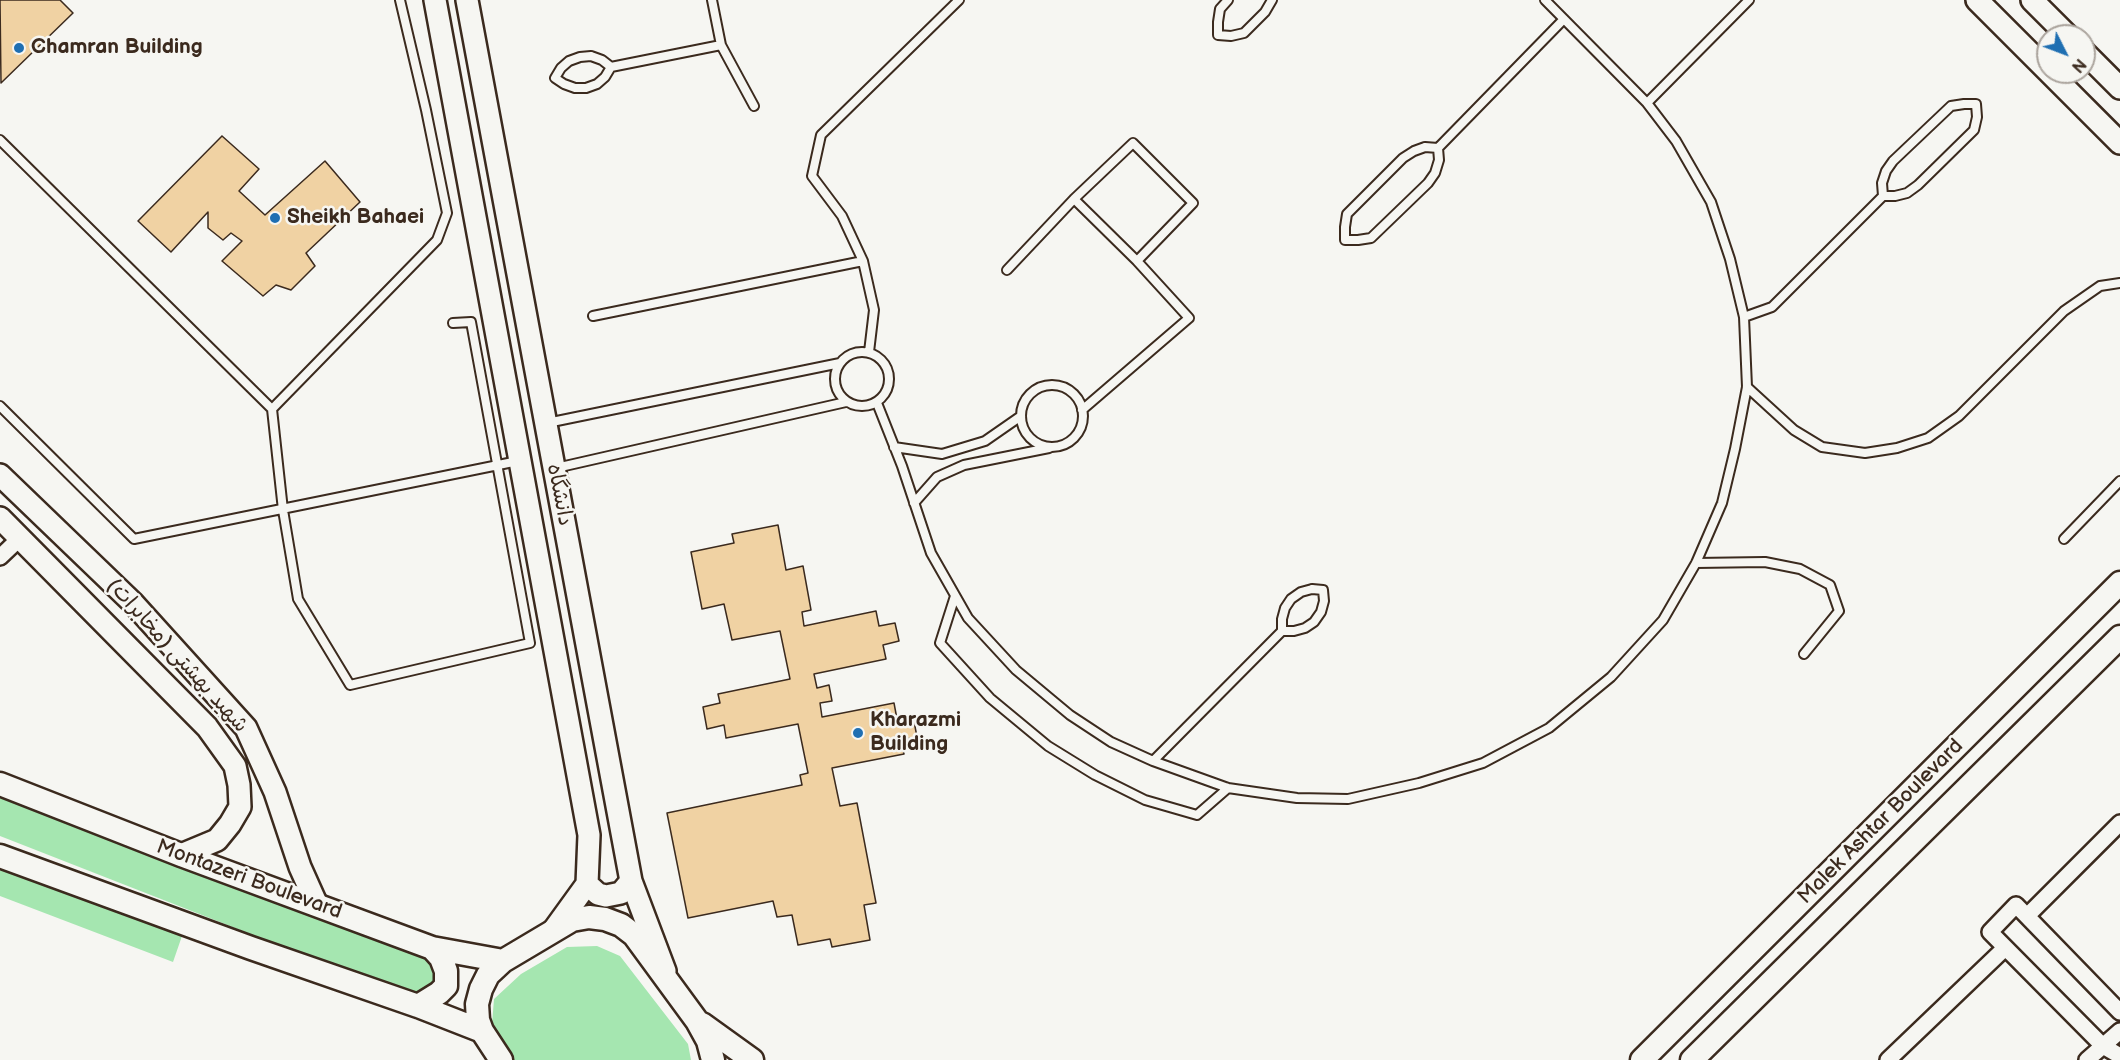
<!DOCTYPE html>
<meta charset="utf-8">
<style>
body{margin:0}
#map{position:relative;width:2120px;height:1060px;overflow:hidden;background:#f6f6f2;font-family:"Balsamiq Sans",sans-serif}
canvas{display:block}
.north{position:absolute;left:2036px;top:24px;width:60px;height:60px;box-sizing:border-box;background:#f6f6f2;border:2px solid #aba49d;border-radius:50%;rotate:132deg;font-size:16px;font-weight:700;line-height:24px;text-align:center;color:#3b2a1e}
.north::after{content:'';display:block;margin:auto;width:21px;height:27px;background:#1f6fb2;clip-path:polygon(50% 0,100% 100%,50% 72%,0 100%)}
</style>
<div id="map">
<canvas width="2120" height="1060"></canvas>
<div class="north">N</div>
</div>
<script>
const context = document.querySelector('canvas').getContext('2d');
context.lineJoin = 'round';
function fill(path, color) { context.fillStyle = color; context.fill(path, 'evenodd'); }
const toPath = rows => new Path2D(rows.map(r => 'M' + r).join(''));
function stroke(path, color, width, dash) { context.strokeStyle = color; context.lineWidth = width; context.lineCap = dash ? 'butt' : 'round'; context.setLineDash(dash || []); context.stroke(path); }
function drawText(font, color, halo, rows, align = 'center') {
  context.font = font + ' "Balsamiq Sans","Playpen Sans Arabic",sans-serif'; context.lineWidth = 5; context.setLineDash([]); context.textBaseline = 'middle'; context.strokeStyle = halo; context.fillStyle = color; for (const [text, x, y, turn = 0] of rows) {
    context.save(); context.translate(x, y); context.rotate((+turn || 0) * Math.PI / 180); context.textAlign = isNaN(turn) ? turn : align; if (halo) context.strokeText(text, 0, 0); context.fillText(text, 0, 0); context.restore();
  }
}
fill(toPath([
 [0,791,430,952,441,983,414,998,0,836],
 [0,867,182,936,173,962,0,896],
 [597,946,620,956,688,1044,691,1060,514,1060,492,1024,494,999,521,974,567,947]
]), '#a5e6b0');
const building = toPath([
 [0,0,60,0,73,13,1,83,0,0],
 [222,136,259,169,239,191,265,215,325,161,360,202,306,253,315,266,291,290,276,285,263,296,222,261,242,241,231,233,223,240,208,228,208,212,171,252,138,221,222,136],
 [778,525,786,570,803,566,811,610,802,612,804,626,876,611,879,626,895,623,899,641,883,645,886,659,814,674,817,688,829,685,832,701,820,703,822,717,894,703,897,719,913,716,917,737,901,740,904,754,832,768,840,806,857,803,876,903,864,905,870,940,832,947,830,939,798,945,792,915,777,917,773,901,688,918,667,813,802,785,800,775,808,773,798,724,726,738,724,725,707,729,703,707,720,703,718,694,790,679,780,631,732,640,724,604,702,609,691,552,734,543,732,534,778,525]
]);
fill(building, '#f0d2a3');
stroke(building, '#3b2a1e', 1.5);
const lane = toPath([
 [400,0,426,110,447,213,437,240,272,409,283,510,298,599,350,685,530,643,471,322,453,323],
 [712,0,721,45,754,106],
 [1228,0,1220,9,1218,22,1218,35,1231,36,1244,33,1265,12,1272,0],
 [591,56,602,60,611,67,605,77,597,84,586,88,575,88,564,84,555,78,561,68,569,61,580,57,591,56],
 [611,67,721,45],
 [1647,103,1749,0],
 [1964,104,1976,104,1977,117,1974,130,1918,185,1907,193,1895,196,1883,196,1882,183,1886,171,1893,161,1951,106,1964,104],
 [0,140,272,409],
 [1425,147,1438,148,1439,160,1435,173,1428,183,1371,238,1358,240,1345,240,1345,227,1347,214,1403,158,1414,151,1425,147],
 [1438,148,1564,19],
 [1074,199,1137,261],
 [1007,270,1074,199,1133,143,1193,203,1137,261,1189,318,1082,410],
 [593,316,863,261],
 [1744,317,1772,307,1883,196],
 '835 379a27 27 0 1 1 54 0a27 27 0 1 1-54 0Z',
 [869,352,874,310,863,261,842,216,812,176,821,135,959,0],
 '1021 416a31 31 0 1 1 62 0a31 31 0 1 1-62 0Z',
 [1747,387,1794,430,1822,447,1865,453,1897,448,1928,438,1959,416,2064,311,2100,286,2120,283],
 [877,403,902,466,931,553,968,618,1016,670,1070,715,1111,742,1153,761,1228,788,1297,798,1348,799,1419,783,1483,763,1549,728,1611,677,1663,620,1696,563,1722,503,1735,449,1747,387,1744,317,1730,259,1711,202,1676,141,1647,103,1545,0],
 [0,406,134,539,518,461],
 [547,423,840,363],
 [894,447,942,454,985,441,1021,416],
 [556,468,846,402],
 [914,503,937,477,964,465,1049,448],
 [2064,539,2120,481],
 [1696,563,1765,562,1800,569,1830,585,1839,611,1804,654],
 [1312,589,1323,590,1324,601,1321,612,1314,622,1305,628,1294,631,1282,631,1282,619,1285,608,1291,599,1301,592,1312,589],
 [955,596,940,643,990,698,1048,746,1095,775,1145,800,1197,815,1228,788],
 [1153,761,1282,631]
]);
const street = toPath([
 [0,557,20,538],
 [2027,916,2120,823],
 [2120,1012,2016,905,1990,932,2103,1046,2120,1056],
 [1888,1060,2005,948],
 [2087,1060,2120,1031]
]);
const secondary = toPath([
 [435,0,589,835,587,884,553,931],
 [467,0,631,881,665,971],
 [1977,0,2048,71],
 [2032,0,2068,36],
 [2084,52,2120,88],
 [2049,72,2120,143],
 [0,475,132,602,246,728,275,792,300,867,317,905],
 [0,518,207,727,235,766,239,785,240,807,230,824,217,840,181,855],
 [587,884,598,894,606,896,621,893,631,881]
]);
const primary = toPath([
 [0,784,181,855,432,948,503,961],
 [0,856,251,948,418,1006,482,1031],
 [418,1006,439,993,446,986,446,971,441,958,432,948],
 [702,1024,752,1060],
 [501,1060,482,1031,478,1020,477,1004,481,989,488,975,503,961,572,920,589,917,605,919,621,925,634,935,697,1021,708,1041,713,1060],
 [1642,1060,2120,583],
 [1692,1060,2120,637]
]);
stroke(lane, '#3b2a1e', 12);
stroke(street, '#3b2a1e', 20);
stroke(secondary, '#3b2a1e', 26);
stroke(primary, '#3b2a1e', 27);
stroke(lane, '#f6f6f2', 8);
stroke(street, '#f6f6f2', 15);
stroke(secondary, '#f6f6f2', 21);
stroke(primary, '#f6f6f2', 22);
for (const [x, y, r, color] of [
 [19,48,6,"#1f6fb2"],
 [275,218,6,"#1f6fb2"],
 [858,733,6,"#1f6fb2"]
]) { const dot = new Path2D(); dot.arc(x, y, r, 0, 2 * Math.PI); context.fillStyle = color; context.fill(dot); stroke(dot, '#f6f6f2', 2); }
drawText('bold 21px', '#3b2a1e', '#f6f6f2', [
 ["Chamran Building",31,48],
 ["Sheikh Bahaei",287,218],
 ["Kharazmi",870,721],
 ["Building",870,745]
], 'left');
drawText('21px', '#3b2a1e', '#f6f6f2', [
 ["دانشگاه",559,495,79],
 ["شهید بهشتی (مخابرات)",177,656,48],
 ["Malek Ashtar Boulevard",1881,822,-45],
 ["Montazeri Boulevard",249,880,20]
]);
</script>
